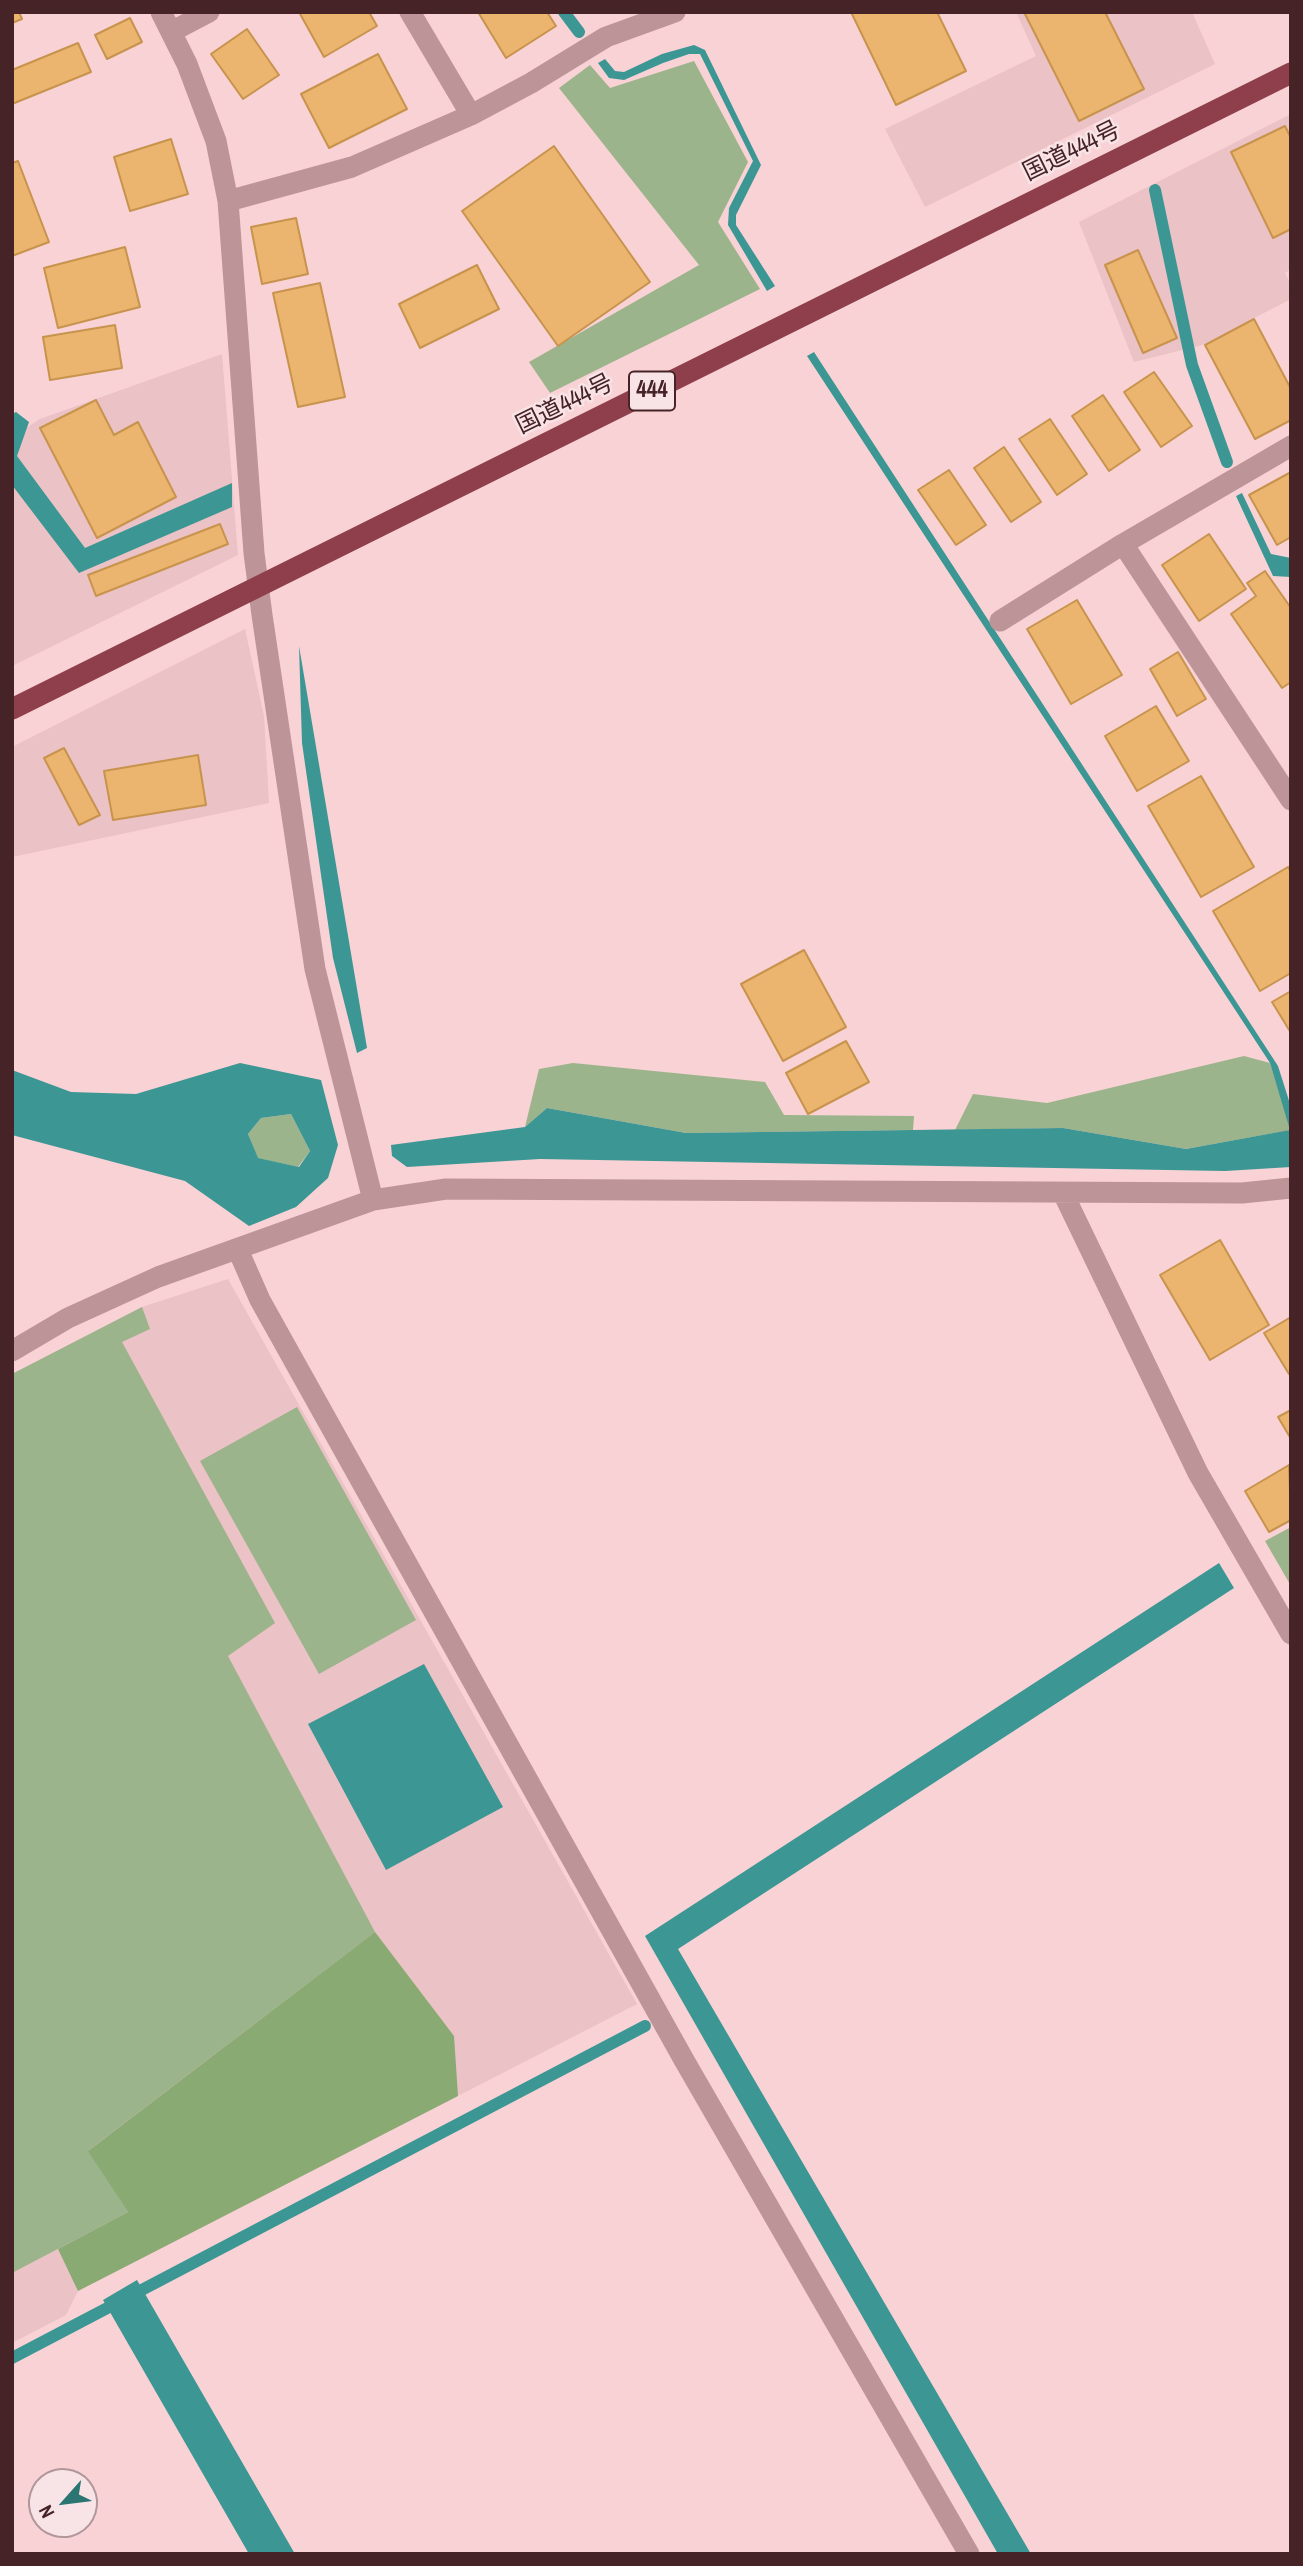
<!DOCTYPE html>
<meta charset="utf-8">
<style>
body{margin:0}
#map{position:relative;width:1303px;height:2566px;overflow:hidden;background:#f8d2d5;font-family:"Archivo Narrow",sans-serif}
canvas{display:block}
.frame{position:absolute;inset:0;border:14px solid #462327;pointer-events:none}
.north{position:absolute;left:28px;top:2468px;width:70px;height:70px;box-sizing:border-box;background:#f8e4e6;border:2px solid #b1979a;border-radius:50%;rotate:242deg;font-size:19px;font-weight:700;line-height:28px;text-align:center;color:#462327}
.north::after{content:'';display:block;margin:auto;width:24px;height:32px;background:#2b7573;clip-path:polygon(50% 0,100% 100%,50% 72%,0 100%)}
</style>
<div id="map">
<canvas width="1303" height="2566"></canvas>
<div class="frame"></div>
<div class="north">N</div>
</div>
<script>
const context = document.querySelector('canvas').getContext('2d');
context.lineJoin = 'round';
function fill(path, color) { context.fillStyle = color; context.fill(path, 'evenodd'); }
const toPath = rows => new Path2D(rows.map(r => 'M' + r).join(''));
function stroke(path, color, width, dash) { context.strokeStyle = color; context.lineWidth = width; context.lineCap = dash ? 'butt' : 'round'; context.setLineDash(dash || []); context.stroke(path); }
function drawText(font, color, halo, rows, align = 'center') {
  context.font = font + ' "Archivo Narrow","Noto Sans JP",sans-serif'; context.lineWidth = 5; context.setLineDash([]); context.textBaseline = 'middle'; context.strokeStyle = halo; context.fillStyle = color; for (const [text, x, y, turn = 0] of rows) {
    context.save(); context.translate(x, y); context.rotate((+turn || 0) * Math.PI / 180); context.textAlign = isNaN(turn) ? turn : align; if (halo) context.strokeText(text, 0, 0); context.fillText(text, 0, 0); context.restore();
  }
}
fill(toPath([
 [1016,12,1192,12,1215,64,925,207,885,129,1036,56],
 [1291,114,1291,269,1285,273,1291,285,1291,299,1202,345,1134,362,1079,222],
 [222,354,238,555,12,666,12,437,40,419],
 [245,629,264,716,269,803,12,857,12,747],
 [228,1279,637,2004,78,2291,66,2315,12,2343,12,1374,142,1307]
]), '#ebc2c5');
fill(toPath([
 [694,61,748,162,718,222,760,289,550,393,529,362,699,265,559,88,590,65,610,88],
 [1244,1056,1270,1063,1291,1130,1186,1149,1063,1128,955,1130,973,1094,1047,1103],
 [573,1063,765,1082,784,1115,914,1116,913,1130,686,1133,547,1108,525,1127,539,1069],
 [291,1114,310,1151,298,1167,257,1158,248,1134,261,1118],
 [142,1307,150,1329,122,1342,275,1623,228,1656,375,1932,89,2150,128,2212,12,2273,12,1374],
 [297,1407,416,1620,319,1674,200,1461],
 [1291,1527,1291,1586,1265,1541]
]), '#9cb48b');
fill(toPath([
 [375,1932,454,2036,458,2096,78,2291,58,2249,128,2212,88,2151]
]), '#89aa72');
fill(toPath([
 [694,45,705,50,761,165,736,215,736,225,775,286,767,291,728,225,729,208,753,161,700,54,689,54,663,63,624,80,609,78,598,63,605,59,615,71,624,72,662,54],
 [814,352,1278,1066,1291,1107,1291,1167,1225,1171,540,1159,407,1167,392,1156,391,1145,525,1127,547,1108,686,1133,1063,1128,1186,1149,1290,1130,1270,1063,807,356],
 [16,412,29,422,17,456,85,548,232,483,232,507,79,573,12,485,12,414],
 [1242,493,1271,554,1291,558,1291,577,1273,576,1236,496],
 [299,646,367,1048,357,1053,333,958,302,743],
 [240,1063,321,1080,338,1145,328,1178,296,1207,249,1226,185,1181,12,1135,12,1070,71,1092,136,1094],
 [291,1114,310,1151,299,1167,258,1158,248,1134,261,1118],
 [1219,1563,1234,1588,678,1949,1031,2554,998,2554,645,1936],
 [424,1664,503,1807,386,1870,308,1724],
 [137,2280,295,2554,249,2554,103,2300]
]), '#3b9694');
stroke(toPath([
 [564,12,579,32],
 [1155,190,1192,365,1227,462],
 [12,2358,645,2026]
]), '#3b9694', 12);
const building = toPath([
 [12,12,19,12,22,19,12,23,12,12],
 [299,12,369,12,377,26,324,57,299,12],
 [478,12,547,12,556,26,506,58,478,12],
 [851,12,937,12,966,71,896,105,851,12],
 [1024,12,1105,12,1144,89,1079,121,1024,12],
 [130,18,142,42,107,59,95,35,130,18],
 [247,29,279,75,243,99,211,54,247,29],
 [78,43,91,72,12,104,12,70,78,43],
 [378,54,407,109,329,148,301,94,378,54],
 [1285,126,1291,138,1291,229,1273,238,1231,152,1285,126],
 [171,139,188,194,130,211,114,157,171,139],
 [554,146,650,282,558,346,462,211,554,146],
 [18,161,49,242,12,256,12,163,18,161],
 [296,218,308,274,262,284,251,227,296,218],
 [125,247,140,307,58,328,44,268,125,247],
 [1138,250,1177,338,1143,353,1105,265,1138,250],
 [477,265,499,309,420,348,399,304,477,265],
 [320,283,345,397,298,407,273,293,320,283],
 [1254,319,1291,389,1291,420,1255,439,1205,345,1254,319],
 [115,325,122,368,50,380,43,337,115,325],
 [1154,372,1192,426,1161,447,1124,392,1154,372],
 [1103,395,1140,450,1109,471,1072,416,1103,395],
 [96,400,114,435,138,422,176,497,97,538,40,428,96,400],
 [1050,419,1087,474,1057,495,1019,439,1050,419],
 [1004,447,1041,502,1011,522,974,468,1004,447],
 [949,470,986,525,956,545,918,490,949,470],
 [1291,472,1291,537,1277,545,1249,495,1291,472],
 [220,524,228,544,96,596,88,575,220,524],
 [1209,534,1246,589,1199,621,1162,565,1209,534],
 [1265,571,1291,608,1291,682,1282,688,1231,614,1256,596,1247,583,1265,571],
 [1077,600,1122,675,1071,704,1027,629,1077,600],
 [1178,652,1206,699,1177,716,1150,669,1178,652],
 [1156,706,1189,761,1137,791,1105,736,1156,706],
 [64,748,100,815,79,825,44,758,64,748],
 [198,755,206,805,113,820,104,771,198,755],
 [1201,776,1254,867,1201,897,1148,806,1201,776],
 [1288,867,1291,872,1291,973,1260,991,1213,911,1288,867],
 [804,950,846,1027,783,1061,741,984,804,950],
 [1291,991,1291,1033,1272,1002,1291,991],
 [846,1041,869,1082,808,1114,786,1073,846,1041],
 [1220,1240,1269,1325,1210,1360,1160,1275,1220,1240],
 [1291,1317,1291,1372,1289,1374,1264,1333,1291,1317],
 [1291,1410,1291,1439,1278,1417,1291,1410],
 [1289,1465,1291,1520,1269,1532,1245,1491,1289,1465]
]);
fill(building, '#ebb56f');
stroke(building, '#c7934d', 2);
stroke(toPath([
 [161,12,187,64,216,141,228,201,254,553,262,615,315,969,373,1200],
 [410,12,471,115],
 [171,32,209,12],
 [228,201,352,167,471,115,531,83,606,37,675,12],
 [1123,544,1291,800],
 [1000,621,1123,544,1291,446],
 [1063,1193,1198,1473,1291,1634],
 [238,1250,260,1300,684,2060,969,2554],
 [12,1351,68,1318,158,1277,373,1200,446,1189,1242,1193,1291,1188]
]), '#bd9598', 21);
stroke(toPath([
 [12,709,1291,73]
]), '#8e3f4b', 21);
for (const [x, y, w] of [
 [652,391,46]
]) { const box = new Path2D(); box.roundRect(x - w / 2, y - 19.5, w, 39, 5); context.fillStyle = '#f8e4e6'; context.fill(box); stroke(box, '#462327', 2); }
drawText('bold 23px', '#462327', null, [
 ["444",652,391]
]);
drawText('24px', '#462327', '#f8e4e6', [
 ["国道444号",1072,152,-26],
 ["国道444号",565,405,-26]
]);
</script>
